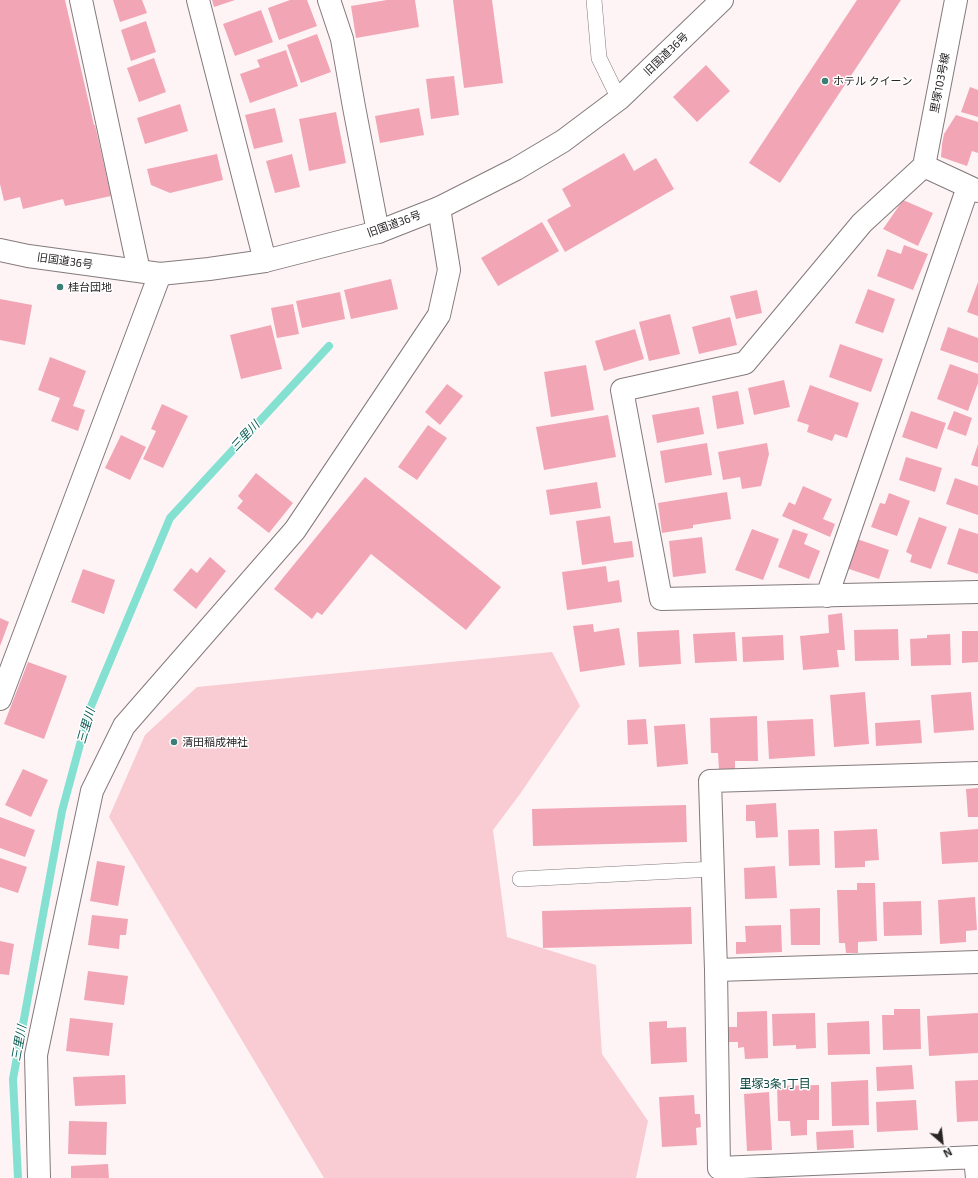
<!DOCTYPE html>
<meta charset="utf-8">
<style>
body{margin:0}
#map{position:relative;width:978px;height:1178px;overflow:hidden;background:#fef4f6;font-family:"Exo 2",sans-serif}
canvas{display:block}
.north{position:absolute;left:922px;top:1122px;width:40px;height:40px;-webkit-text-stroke:3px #fff;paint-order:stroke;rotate:152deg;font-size:11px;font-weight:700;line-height:16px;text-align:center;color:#292526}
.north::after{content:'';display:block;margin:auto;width:14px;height:18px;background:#292526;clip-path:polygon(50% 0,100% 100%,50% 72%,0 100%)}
</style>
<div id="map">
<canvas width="978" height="1178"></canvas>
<div class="north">N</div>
</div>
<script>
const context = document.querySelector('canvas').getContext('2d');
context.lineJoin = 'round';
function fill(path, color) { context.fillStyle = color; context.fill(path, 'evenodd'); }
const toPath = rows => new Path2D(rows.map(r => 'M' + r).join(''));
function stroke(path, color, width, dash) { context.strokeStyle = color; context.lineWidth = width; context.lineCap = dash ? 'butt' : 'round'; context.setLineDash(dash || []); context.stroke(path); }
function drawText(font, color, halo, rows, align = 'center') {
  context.font = font + ' "Exo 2","Noto Sans JP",sans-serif'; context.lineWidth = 3; context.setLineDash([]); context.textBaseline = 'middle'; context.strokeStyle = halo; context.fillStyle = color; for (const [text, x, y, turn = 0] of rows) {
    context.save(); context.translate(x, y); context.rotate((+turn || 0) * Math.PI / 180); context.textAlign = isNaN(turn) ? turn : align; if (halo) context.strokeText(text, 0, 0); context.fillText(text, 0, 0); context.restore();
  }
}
fill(toPath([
 [552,652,580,706,520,794,493,830,507,937,596,965,602,1054,648,1121,636,1178,324,1178,109,817,145,735,197,687]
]), '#f9cbd3');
stroke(toPath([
 [18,1178,13,1079,62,811,89,711,170,518,329,346]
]), '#84e1d2', 8);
fill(toPath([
 [0,0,65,0,94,125,95,125,111,196,65,206,63,199,23,209,20,197,4,201,0,184],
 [113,0,142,0,147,13,120,22],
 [212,0,235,0,214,7],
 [290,0,307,0,317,26,279,40,268,8],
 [387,0,415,0,419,27,356,38,351,6],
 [453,0,492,0,503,83,464,88],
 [857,0,901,0,780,183,749,163],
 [261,10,273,42,235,56,223,24],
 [146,21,156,52,131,61,121,30],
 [317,34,331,72,301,83,287,45],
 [286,50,298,86,250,103,240,74,260,67,257,60],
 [154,58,166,92,139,102,127,68],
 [706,65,730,91,697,122,673,97],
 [454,76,459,115,431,119,426,79],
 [970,87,978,90,978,117,961,112],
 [180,104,188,131,145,144,137,118],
 [275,108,283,142,254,149,245,115],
 [419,108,424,135,380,143,375,116],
 [336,112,346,163,309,171,299,119],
 [956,115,978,122,978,153,972,151,967,166,941,157,942,144,944,134],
 [624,153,634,171,656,158,674,189,565,252,547,220,571,206,562,189],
 [217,154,223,180,170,193,151,185,147,169],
 [292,154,300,187,275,193,266,161],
 [903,200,933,213,918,246,883,229],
 [542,222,559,251,498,286,481,258],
 [904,245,928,254,913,290,877,276,887,249,901,254],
 [391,279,398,309,351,319,344,290],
 [978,282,978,316,967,312],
 [868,289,895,299,883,333,855,323],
 [757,290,762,313,736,319,730,296],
 [340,292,345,319,302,328,296,301],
 [0,299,32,305,25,345,0,340],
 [293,304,299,334,277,338,271,308],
 [670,314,680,354,649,361,639,322],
 [730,317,737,345,699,354,692,327],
 [271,325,282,369,241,379,230,335],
 [948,327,978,338,978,363,940,350],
 [635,329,644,359,604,371,595,341],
 [840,344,883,359,871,392,829,377],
 [50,357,86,371,73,406,85,410,78,431,51,421,60,398,38,390],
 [950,364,978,374,978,383,968,411,937,399],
 [586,365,594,410,551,417,544,372],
 [784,380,790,407,754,415,748,388],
 [447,384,463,396,440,425,425,412],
 [810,385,859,403,847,438,835,434,832,441,807,432,809,425,797,421],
 [738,391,744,424,717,429,712,396],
 [162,404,188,416,163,468,143,459,156,431,151,429],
 [699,407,704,434,657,443,652,415],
 [911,411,946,423,937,449,902,437],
 [954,411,972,418,966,436,947,429],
 [608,415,616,457,544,470,536,427],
 [428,425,447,438,417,480,398,467],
 [121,435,146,447,130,480,105,468],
 [707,443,712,475,665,483,660,451],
 [767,443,769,454,761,486,742,489,740,477,723,480,718,452],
 [978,444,978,467,971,465],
 [906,457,942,468,935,492,899,480],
 [256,473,293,503,269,533,237,508,243,501,238,496],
 [365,477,501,587,466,630,371,554,322,615,317,612,312,619,274,589],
 [955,478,978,486,978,515,946,504],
 [597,482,601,508,550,515,546,490],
 [803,486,832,499,823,519,835,524,830,537,782,516,789,502,795,505],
 [727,492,731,519,693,525,693,528,662,533,658,503],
 [889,493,910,501,897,536,871,527,880,503,885,504],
 [610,516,614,543,632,541,634,557,582,565,576,521],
 [919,517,947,527,931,569,910,562,912,555,906,552],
 [959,528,978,534,978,574,947,564],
 [752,529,779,539,763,580,735,570],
 [793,529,808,534,804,544,820,551,809,579,778,567],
 [702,537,706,573,673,577,669,541],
 [857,539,889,550,879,579,846,568],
 [210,557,226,571,196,609,173,590,191,568,197,573],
 [606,566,608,582,619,580,622,602,567,610,562,572],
 [83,569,115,580,104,614,71,602],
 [842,613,845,650,837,650,839,667,803,670,800,636,829,633,828,615],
 [0,618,9,622,0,646],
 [593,624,594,632,619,628,625,665,580,672,573,626],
 [898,629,899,660,855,661,854,630],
 [679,630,681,664,639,667,637,632],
 [962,631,978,631,978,662,962,663],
 [735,632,737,661,695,663,693,634],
 [950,634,951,665,911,666,910,639,927,638,927,635],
 [783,635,784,660,743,662,742,637],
 [28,662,67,676,44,739,4,724],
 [865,692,869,744,834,747,830,695],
 [971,692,974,730,934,733,931,695],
 [757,716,758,761,735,761,735,769,719,770,718,753,711,753,710,718],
 [646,719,648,744,628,745,627,720],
 [813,719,815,756,769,759,767,721],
 [920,720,922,743,876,746,875,723],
 [685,724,688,764,657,767,654,726],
 [23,769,48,780,31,817,5,805],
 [978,788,978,817,968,817,966,789],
 [776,803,778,837,756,838,755,821,746,821,746,805],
 [686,805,687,842,533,846,532,809],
 [0,817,35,830,25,857,0,848],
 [819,829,820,865,789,866,788,830],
 [877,829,879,860,865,861,865,867,835,868,834,831],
 [978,829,978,862,942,864,940,832],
 [0,858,27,867,18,893,0,887],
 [97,861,125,866,118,906,90,901],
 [775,866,777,898,745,899,744,868],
 [857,883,875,883,877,941,858,942,858,953,846,953,845,943,839,943,837,890,857,890],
 [975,897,977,930,966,931,966,942,940,944,938,900],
 [921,901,922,935,884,936,883,902],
 [691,907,692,944,543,948,542,911],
 [820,908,820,945,791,945,790,909],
 [92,915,128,919,126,935,120,935,119,949,88,945],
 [781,925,782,952,736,954,736,942,746,942,745,926],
 [0,941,14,944,9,975,0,974],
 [88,971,128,976,124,1005,84,1000],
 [894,1009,920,1009,921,1049,883,1050,882,1015,894,1015],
 [767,1011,768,1058,745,1059,744,1047,738,1048,738,1042,726,1042,725,1027,737,1027,737,1012],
 [815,1013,816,1048,796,1049,796,1045,773,1046,772,1014],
 [978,1013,978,1053,929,1056,927,1016],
 [70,1018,113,1023,109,1056,66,1051],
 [667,1021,667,1028,686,1027,687,1062,651,1064,649,1022],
 [869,1021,870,1054,828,1055,827,1023],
 [912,1065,914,1089,877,1091,876,1067],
 [125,1075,126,1104,75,1106,73,1077],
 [868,1080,869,1125,832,1126,831,1082],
 [978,1080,978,1121,957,1122,955,1081],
 [819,1085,819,1120,807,1120,807,1135,791,1136,790,1121,778,1121,777,1086],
 [769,1092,772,1150,747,1151,744,1094],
 [694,1095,695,1114,700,1114,701,1127,696,1128,697,1145,662,1147,659,1097],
 [916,1100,918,1130,877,1132,876,1102],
 [69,1121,107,1122,106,1155,68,1154],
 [853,1130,854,1148,817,1150,816,1132],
 [108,1164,109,1178,71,1178,71,1166]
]), '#f2a6b5');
const lane = toPath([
 [594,0,599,58,619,99],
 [520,879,714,869]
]);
const street = toPath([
 [81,0,139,271],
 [198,0,265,261],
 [329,0,342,39,354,107,378,232],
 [924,166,862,223,745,363,622,390,661,599,978,592],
 [924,166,956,0],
 [924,166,978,191],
 [827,596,968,187],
 [0,699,160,274],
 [978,962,716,970,719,1168,978,1157],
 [716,970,710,781,978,773],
 [975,1157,977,1178],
 [39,1178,36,1055,92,791,124,726,295,530,439,315,449,270,439,208]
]);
const secondary = toPath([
 [0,250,28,256,160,274,209,269,265,261,378,232,439,208,516,169,563,141,619,99,722,0]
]);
stroke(lane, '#837a7c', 16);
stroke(street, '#837a7c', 24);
stroke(secondary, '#837a7c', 24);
stroke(lane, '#fff', 15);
stroke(street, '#fff', 22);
stroke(secondary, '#fff', 22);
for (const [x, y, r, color] of [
 [825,81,4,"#3a7f75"],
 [60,287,4,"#3a7f75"],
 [174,742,4,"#3a7f75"]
]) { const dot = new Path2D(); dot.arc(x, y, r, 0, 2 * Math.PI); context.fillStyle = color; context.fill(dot); stroke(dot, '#fff', 1.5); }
drawText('11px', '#292526', '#fff', [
 ["旧国道36号",666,54,-44],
 ["里塚103号線",940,83,-79],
 ["旧国道36号",394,224,-20],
 ["旧国道36号",65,261,8]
]);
drawText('11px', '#292526', '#fff', [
 ["ホテル クイーン",833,81],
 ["桂台団地",68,287],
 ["清田稲成神社",182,742]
], 'left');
drawText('italic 12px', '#095c52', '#fff', [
 ["三里川",245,436,-47],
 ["三里川",86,726,-74],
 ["三里川",19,1043,-80]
]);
drawText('12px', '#0d4942', '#fff', [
 ["里塚3条1丁目",775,1084]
]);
</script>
